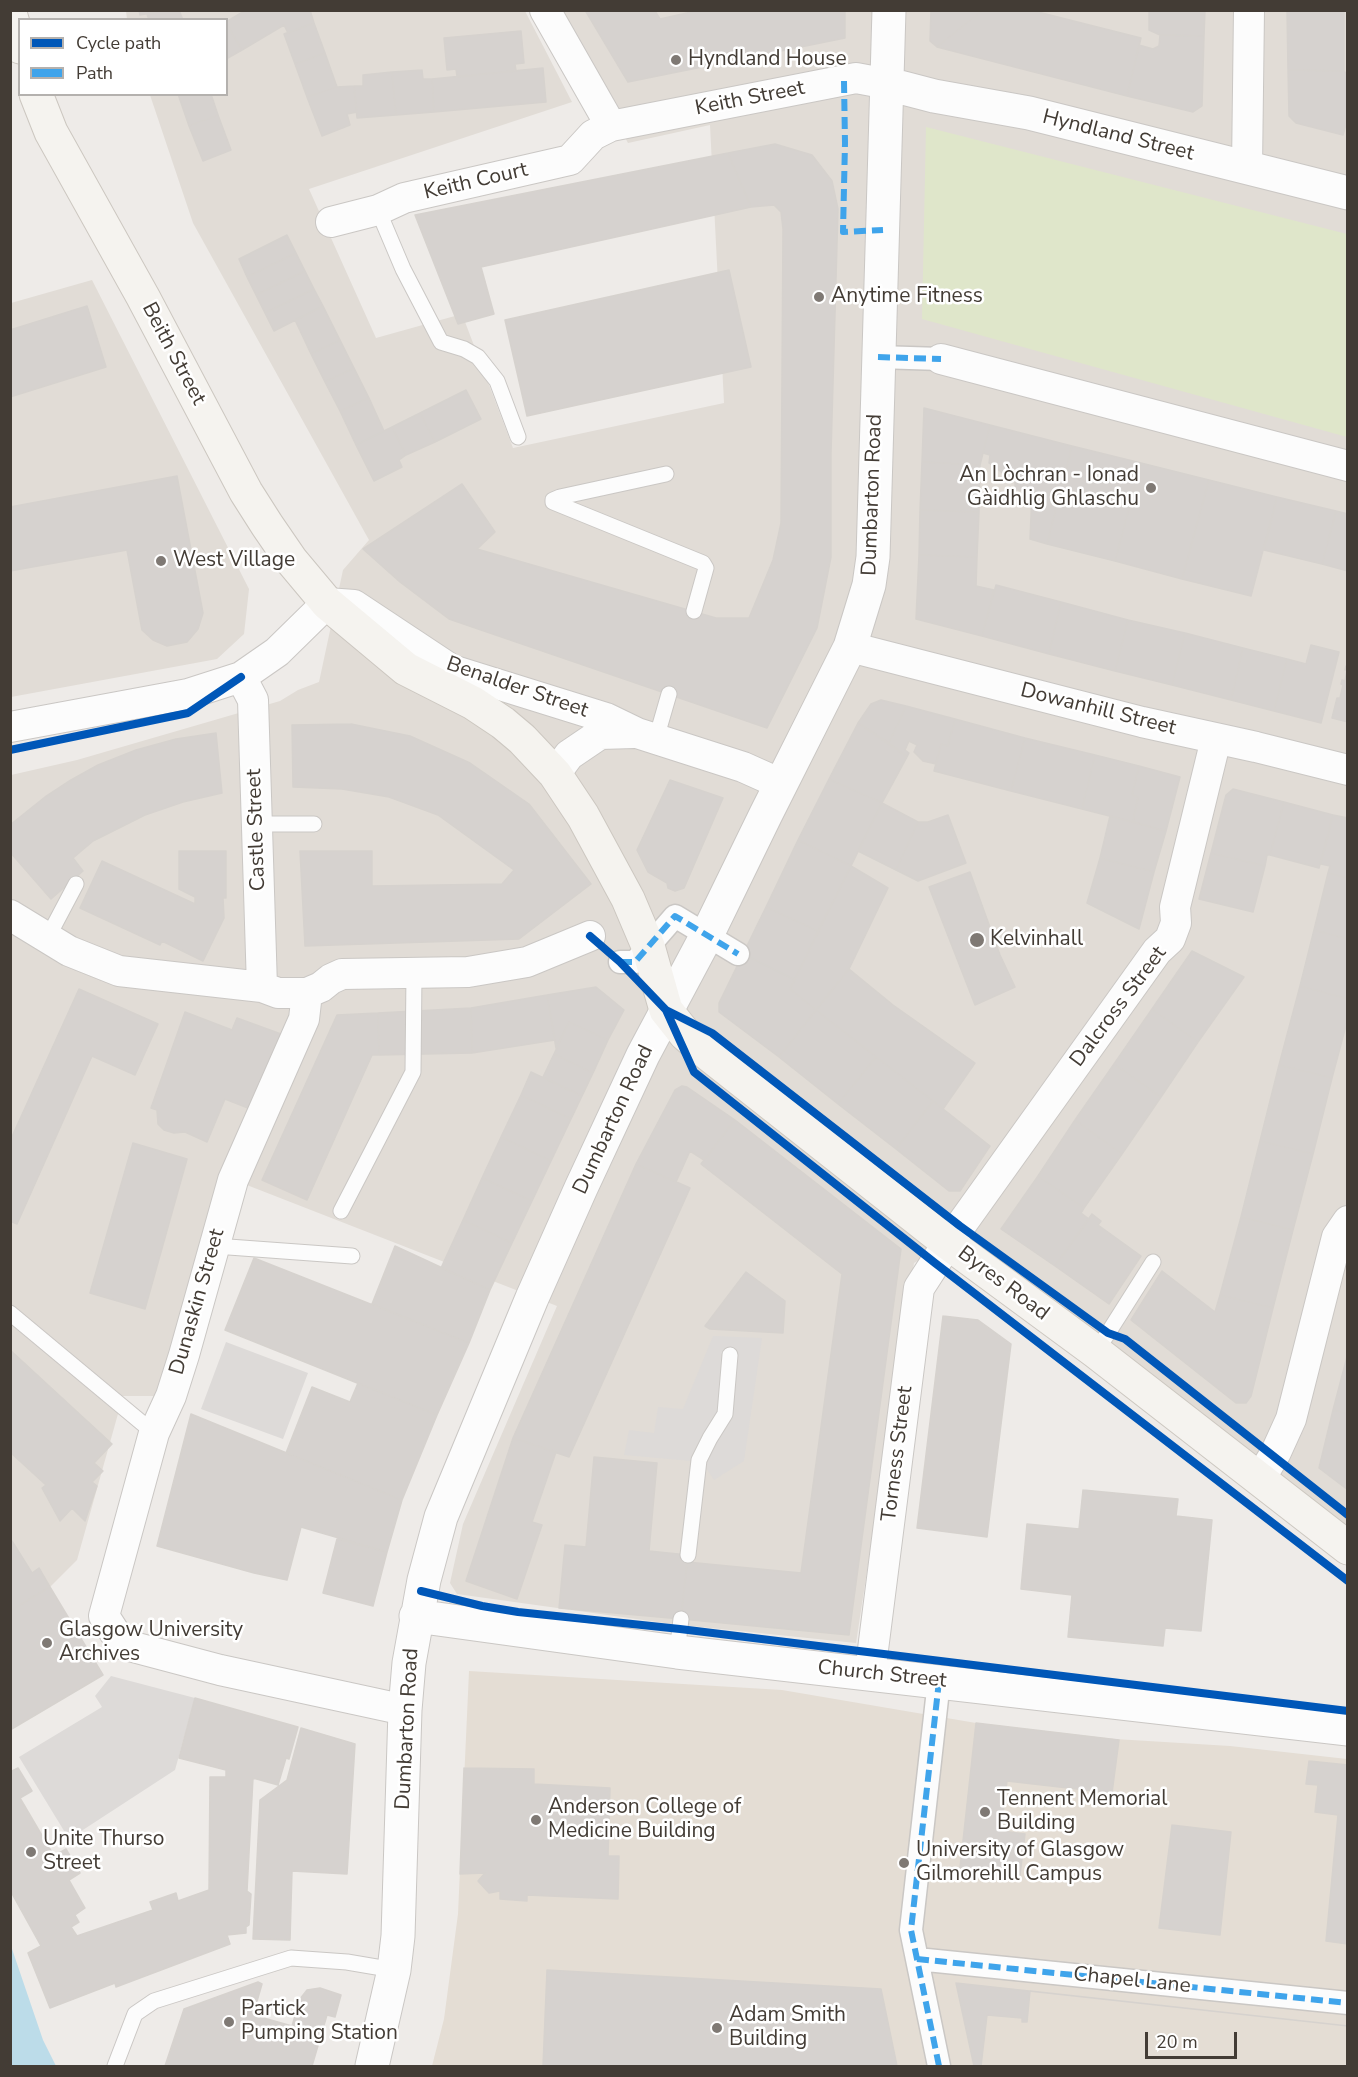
<!DOCTYPE html>
<meta charset="utf-8">
<style>
body{margin:0}
#map{position:relative;width:1358px;height:2077px;overflow:hidden;background:#eeebe8;font-family:"Nunito Sans",sans-serif}
canvas{display:block}
.frame{position:absolute;inset:0;border:12px solid #433c35;pointer-events:none}
.legend{position:absolute;left:18px;top:18px;width:210px;height:78px;box-sizing:border-box;background:#fff;border:2px solid #b4b1ae;margin:0;padding:8px 10px;list-style:none;font-size:18px;color:#433c35}
.legend li{display:flex;align-items:center;gap:12px;height:30px}
.legend b{width:30px;border:2px solid #b4b1ae}
.scale{position:absolute;left:1145px;top:2032px;width:92px;height:27px;box-sizing:border-box;border:3px solid #433c35;border-top:0;padding-left:8px;font-size:18px;line-height:21px;white-space:nowrap;color:#433c35;-webkit-text-stroke:4px #fff;paint-order:stroke}
</style>
<div id="map">
<canvas width="1358" height="2077"></canvas>
<div class="frame"></div>
<ul class="legend">
<li><b style="height:8px;background:#0057b8"></b>Cycle path</li>
<li><b style="height:8px;background:#3fa4eb"></b>Path</li>
</ul>
<div class="scale">20 m</div>
</div>
<script>
const context = document.querySelector('canvas').getContext('2d');
context.lineJoin = 'round';
function fill(path, color) { context.fillStyle = color; context.fill(path, 'evenodd'); }
const toPath = rows => new Path2D(rows.map(r => 'M' + r).join(''));
function stroke(path, color, width, dash) { context.strokeStyle = color; context.lineWidth = width; context.lineCap = dash ? 'butt' : 'round'; context.setLineDash(dash || []); context.stroke(path); }
function drawText(font, color, halo, rows, align = 'center') {
  context.font = font + ' "Nunito Sans",sans-serif'; context.lineWidth = 5; context.setLineDash([]); context.textBaseline = 'middle'; context.strokeStyle = halo; context.fillStyle = color; for (const [text, x, y, turn = 0] of rows) {
    context.save(); context.translate(x, y); context.rotate((+turn || 0) * Math.PI / 180); context.textAlign = isNaN(turn) ? turn : align; if (halo) context.strokeText(text, 0, 0); context.fillText(text, 0, 0); context.restore();
  }
}
fill(toPath([
 [126,11,525,11,572,102,309,189,376,338,462,314,513,448,724,403,710,125,628,143,557,11,1347,11,1347,1555,948,1243,914,1263,856,1643,672,1624,457,1594,450,1583,463,1524,557,1306,234,1180,171,1396,123,1396,77,1560,50,1587,11,1611,11,775,77,760,280,701,298,690,319,682,343,570,369,540,193,223,150,95,226,94,226,20,127,19],
 [92,280,249,589,244,634,217,659,11,697,11,303]
]), '#e1dcd6');
fill(toPath([
 [469,1671,782,1690,976,1723,1115,1739,1230,1746,1347,1759,1347,2066,432,2066,444,2019,458,1914]
]), '#e4ddd4');
fill(toPath([
 [926,127,1347,234,1347,437,922,319]
]), '#dfe6ca');
fill(toPath([
 [713,1336,762,1338,744,1461,714,1480,702,1462,624,1455,629,1430,654,1433,658,1407,683,1409],
 [226,1342,308,1373,283,1439,201,1409],
 [111,1676,195,1698,175,1770,69,1839,19,1757,102,1707,95,1696]
]), '#dddad8');
fill(toPath([
 [11,1946,43,2040,56,2066,11,2066]
]), '#bcdce9');
const building = toPath([
 [139,10,166,10,140,15,139,10],
 [166,10,179,10,183,20,149,20,147,14,166,10],
 [246,10,310,10,314,23,288,33,284,25,242,50,226,22,246,10],
 [585,10,657,10,655,11,660,19,700,10,845,10,845,38,628,82,585,10],
 [931,10,983,10,937,47,930,41,931,10],
 [983,10,1030,10,1141,38,1127,96,937,47,983,10],
 [1149,10,1205,10,1204,36,1160,35,1149,30,1149,10],
 [1287,10,1344,10,1344,71,1288,70,1287,10],
 [226,23,242,50,226,59,226,23],
 [314,23,325,53,295,64,284,34,314,23],
 [521,31,524,63,515,64,516,71,457,77,456,69,447,70,444,38,521,31],
 [1160,35,1204,36,1202,106,1193,112,1127,96,1139,45,1153,49,1159,46,1160,35],
 [325,53,337,87,307,97,295,64,325,53],
 [543,68,546,102,434,112,432,79,543,68],
 [422,70,423,79,432,79,434,112,396,115,392,72,422,70],
 [1288,70,1344,71,1348,76,1348,117,1343,135,1296,123,1289,116,1288,70],
 [392,72,396,115,357,118,354,86,363,86,363,75,392,72],
 [354,86,357,112,347,114,350,125,322,136,307,97,337,87,354,86],
 [178,94,211,94,218,115,189,126,178,94],
 [218,115,231,150,203,161,189,126,218,115],
 [775,144,812,155,832,181,838,209,831,453,831,557,817,628,767,728,449,619,400,582,363,549,462,484,495,532,477,549,716,618,749,618,773,560,781,523,783,229,781,212,774,205,751,207,728,153,775,144],
 [728,153,751,207,481,267,494,314,458,324,415,215,728,153],
 [287,235,296,253,247,277,239,259,287,235],
 [296,253,305,271,256,295,247,277,296,253],
 [729,270,751,367,527,416,505,320,729,270],
 [305,271,314,289,265,313,256,295,305,271],
 [314,289,323,306,274,331,265,313,314,289],
 [87,306,106,367,10,397,10,330,87,306],
 [323,306,340,340,311,354,295,320,323,306],
 [340,340,354,368,325,382,311,354,340,340],
 [354,368,369,398,340,411,325,382,354,368],
 [466,390,481,419,435,442,420,413,466,390],
 [369,398,384,431,356,445,340,411,369,398],
 [924,408,990,425,980,465,922,462,924,408],
 [420,413,435,442,406,455,392,427,420,413],
 [990,425,1072,446,1047,544,1030,539,1032,493,1015,489,1015,482,989,463,990,455,983,453,990,425],
 [392,427,406,455,399,460,402,467,374,481,356,445,392,427],
 [1072,446,1141,463,1115,561,1047,544,1072,446],
 [922,462,980,465,979,512,920,510,922,462],
 [1141,463,1209,480,1182,579,1115,561,1141,463],
 [177,476,203,613,198,629,187,642,167,646,153,640,142,630,127,550,10,571,10,507,177,476],
 [1209,480,1277,497,1251,596,1182,579,1209,480],
 [1277,497,1336,511,1322,564,1264,550,1277,497],
 [920,510,979,512,977,557,919,555,920,510],
 [1336,511,1348,514,1348,571,1322,564,1336,511],
 [919,555,977,557,976,586,994,590,982,636,916,619,919,555],
 [996,585,1061,602,1049,654,982,636,996,585],
 [1061,602,1128,620,1115,671,1049,654,1061,602],
 [1128,620,1185,633,1172,685,1115,671,1128,620],
 [1185,633,1243,648,1231,700,1172,685,1185,633],
 [1311,645,1339,652,1321,723,1274,711,1287,659,1306,664,1311,645],
 [1243,648,1287,659,1274,711,1231,700,1243,648],
 [1346,666,1348,666,1348,722,1332,718,1337,698,1340,698,1343,685,1341,684,1342,680,1345,681,1347,670,1345,670,1346,666],
 [881,700,906,706,889,743,858,723,871,704,881,700],
 [906,706,955,719,948,746,941,744,936,764,923,761,914,752,917,745,909,741,905,750,909,753,907,757,889,743,906,706],
 [955,719,1025,738,1011,791,934,771,941,744,948,746,955,719],
 [858,723,907,757,882,803,829,779,858,723],
 [351,724,410,736,470,763,529,804,591,884,519,939,305,946,300,851,372,851,372,886,502,884,514,870,438,815,389,797,342,789,293,787,292,725,351,724],
 [216,733,222,793,183,802,145,815,93,841,73,858,83,871,51,899,10,852,10,825,45,797,71,780,98,765,136,750,176,739,216,733],
 [1025,738,1095,755,1082,809,1011,791,1025,738],
 [1095,755,1139,766,1132,795,1138,797,1133,822,1082,809,1095,755],
 [1139,766,1180,777,1166,831,1133,822,1138,797,1132,795,1139,766],
 [829,779,882,803,851,866,798,840,829,779],
 [670,780,723,798,684,888,675,891,668,888,667,883,648,872,637,850,670,780],
 [1233,789,1284,802,1270,855,1267,855,1265,866,1211,853,1226,795,1233,789],
 [1284,802,1333,815,1319,868,1270,855,1284,802],
 [882,803,918,822,896,870,858,851,882,803],
 [948,815,966,863,918,881,896,870,918,822,928,822,948,815],
 [1333,815,1348,818,1348,878,1328,873,1330,866,1321,864,1333,815],
 [1110,816,1166,831,1154,872,1100,858,1110,816],
 [798,840,851,866,818,931,766,907,798,840],
 [179,851,226,851,226,898,223,898,224,918,203,961,162,941,160,945,80,908,102,861,195,904,195,897,179,889,179,851],
 [1211,853,1265,866,1253,912,1199,899,1211,853],
 [1100,858,1154,872,1139,929,1087,903,1100,858],
 [851,866,888,888,849,969,816,1010,790,989,851,866],
 [970,872,1000,955,1015,987,975,1005,929,887,970,872],
 [1328,873,1348,878,1348,939,1314,930,1328,873],
 [766,907,818,931,795,980,743,954,766,907],
 [1314,930,1348,939,1348,999,1300,986,1314,930],
 [1192,951,1244,977,1198,1042,1152,1009,1192,951],
 [743,954,795,980,790,989,816,1010,779,1057,719,1012,719,1003,743,954],
 [849,969,893,1005,975,1063,943,1109,816,1010,849,969],
 [1300,986,1348,999,1348,1018,1332,1078,1279,1065,1300,986],
 [596,987,624,1010,608,1040,569,1022,556,1048,547,995,596,987],
 [79,989,158,1024,135,1075,92,1056,17,1224,10,1221,10,1141,79,989],
 [547,995,555,1040,472,1053,471,1008,547,995],
 [471,1008,472,1053,379,1055,378,1013,471,1008],
 [1152,1009,1198,1042,1161,1097,1114,1064,1152,1009],
 [816,1010,876,1057,838,1104,779,1057,816,1010],
 [185,1012,232,1030,237,1018,281,1034,253,1110,225,1099,207,1142,185,1132,174,1133,164,1130,158,1124,157,1110,151,1108,185,1012],
 [378,1013,379,1055,372,1055,307,1200,262,1180,337,1015,378,1013],
 [569,1022,608,1040,593,1073,554,1054,569,1022],
 [554,1054,593,1073,582,1096,543,1077,554,1054],
 [876,1057,933,1101,896,1149,838,1104,876,1057],
 [1114,1064,1161,1097,1122,1154,1075,1120,1114,1064],
 [1279,1065,1332,1078,1313,1154,1260,1141,1279,1065],
 [531,1072,582,1096,571,1119,521,1095,531,1072],
 [682,1086,687,1087,735,1120,704,1160,690,1151,676,1182,636,1164,675,1090,682,1086],
 [521,1095,571,1119,551,1161,501,1137,521,1095],
 [933,1101,990,1146,960,1191,949,1191,896,1149,933,1101],
 [735,1120,901,1249,849,1635,681,1619,687,1562,801,1573,842,1274,701,1164,735,1120],
 [1075,1120,1122,1154,1084,1208,1038,1176,1075,1120],
 [501,1137,551,1161,532,1201,482,1178,501,1137],
 [1260,1141,1313,1154,1293,1230,1241,1217,1260,1141],
 [133,1143,187,1159,145,1309,90,1293,133,1143],
 [636,1164,690,1188,569,1457,513,1438,636,1164],
 [1038,1176,1084,1208,1081,1213,1089,1219,1055,1266,1001,1229,1038,1176],
 [482,1178,532,1201,512,1243,463,1220,482,1178],
 [1092,1214,1101,1221,1098,1225,1141,1256,1109,1304,1055,1266,1092,1214],
 [1241,1217,1293,1230,1273,1308,1220,1295,1241,1217],
 [463,1220,512,1243,490,1290,441,1268,463,1220],
 [395,1246,490,1290,469,1343,372,1304,395,1246],
 [254,1258,469,1343,437,1415,225,1330,254,1258],
 [1162,1271,1215,1312,1220,1295,1273,1308,1251,1396,1246,1403,1236,1403,1131,1320,1162,1271],
 [746,1272,785,1301,783,1333,710,1329,705,1326,746,1272],
 [943,1316,978,1320,1011,1344,987,1537,917,1528,943,1316],
 [10,1350,112,1444,94,1463,103,1471,92,1482,97,1486,85,1521,72,1508,60,1521,42,1488,46,1485,10,1452,10,1350],
 [1348,1353,1348,1414,1333,1410,1348,1353],
 [358,1383,437,1415,402,1500,286,1453,312,1387,350,1402,358,1383],
 [1333,1410,1348,1414,1348,1490,1319,1468,1333,1410],
 [191,1414,402,1500,387,1552,301,1527,287,1580,254,1573,157,1546,191,1414],
 [513,1438,556,1452,532,1522,542,1525,517,1599,466,1581,513,1438],
 [594,1457,657,1463,649,1551,688,1555,681,1619,559,1608,565,1545,586,1547,594,1457],
 [1083,1490,1178,1499,1176,1516,1212,1520,1201,1631,1165,1628,1163,1646,1068,1637,1072,1595,1021,1589,1027,1524,1079,1529,1083,1490],
 [337,1539,387,1552,373,1606,323,1593,337,1539],
 [12,1541,32,1573,39,1568,50,1587,10,1611,10,1542,12,1541],
 [50,1587,103,1675,10,1730,10,1611,50,1587],
 [195,1698,298,1727,289,1759,286,1758,278,1785,253,1778,247,1891,251,1894,249,1925,246,1927,246,1933,227,1935,230,1944,116,1987,115,1983,50,2008,28,1953,41,1946,10,1890,10,1772,18,1768,32,1791,20,1798,54,1856,66,1849,80,1873,69,1880,85,1908,75,1915,79,1922,71,1927,77,1936,153,1910,150,1902,176,1893,178,1901,209,1890,210,1777,226,1777,226,1770,179,1758,195,1698],
 [976,1723,1119,1740,1112,1793,1007,1781,1001,1831,1025,1834,1020,1875,960,1868,976,1723],
 [301,1728,355,1744,347,1874,292,1871,290,1940,253,1939,260,1800,287,1780,301,1728],
 [1309,1761,1348,1765,1348,1944,1326,1941,1338,1815,1315,1812,1318,1785,1306,1784,1309,1761],
 [464,1768,534,1769,534,1784,610,1788,608,1856,619,1856,618,1899,527,1895,527,1901,500,1899,500,1891,489,1893,478,1881,485,1873,460,1874,464,1768],
 [1172,1825,1231,1832,1220,1935,1159,1928,1172,1825],
 [547,1970,881,1989,897,2066,543,2066,547,1970],
 [258,1982,262,1984,253,2015,292,2026,300,1999,307,1990,320,1988,341,1995,335,2017,327,2015,312,2066,165,2066,184,2009,258,1982],
 [956,1983,1348,2026,1348,2066,974,2066,956,1983],
 [1030,1991,1348,2026,1348,2066,981,2066,987,2015,1022,2018,1022,2022,1027,2022,1030,1991]
]);
fill(building, '#d6d2cf');
stroke(building, '#d6d2ce', 1.5);
const service = toPath([
 [378,210,403,269,441,342,464,349,478,357,497,381,518,437],
 [666,474,560,497,553,500,553,502,703,563,706,568,694,611],
 [656,739,669,694],
 [257,824,314,824],
 [48,937,76,884],
 [341,1211,413,1072,414,973],
 [215,1246,352,1256],
 [10,1313,154,1433],
 [1096,1352,1153,1262],
 [688,1555,699,1460,710,1438,725,1414,730,1355],
 [677,1652,681,1619],
 [115,2066,135,2014,154,2001,291,1958,347,1962,394,1970]
]);
const pedestrian = toPath([
 [878,357,941,359],
 [620,962,635,962,675,916,738,954],
 [917,1959,1348,2003],
 [939,2066,911,1930,939,1681]
]);
const minor = toPath([
 [545,10,611,126],
 [1247,168,1249,10],
 [331,222,378,210,404,198,570,160,593,135,611,126,856,78,888,84],
 [941,359,1348,466],
 [850,647,1142,722,1256,747,1348,770],
 [241,677,253,700,262,987],
 [10,727,188,694,241,677,277,652,327,603,354,605,452,670,606,718,637,733,743,767,781,784],
 [555,774,569,755,600,734,634,733],
 [10,915,69,951,119,971,262,987,278,993,307,993,321,987,331,979,342,974,468,972,527,962,590,936],
 [307,993,304,1019,233,1180,184,1355,171,1396,154,1433,104,1616,122,1644,220,1670,405,1710],
 [1260,1479,1276,1452,1291,1419,1337,1237,1348,1221],
 [870,1673,919,1288,948,1243,1157,951,1170,939,1176,923,1175,907,1216,739]
]);
const tertiary = toPath([
 [888,84,934,96,1029,113,1348,193],
 [416,1616,677,1652,1348,1729],
 [372,2066,394,1970,398,1936,405,1710,409,1663,424,1580,441,1517,532,1298,581,1188,643,1055,707,935,766,814,850,647,869,585,873,557,889,10]
]);
const secondary = toPath([
 [10,13,20,47],
 [36,94,51,132,143,297,246,492,267,525,291,560,327,603,406,669,473,703,503,723,522,739,555,774,583,816,628,899,648,946,666,1010,685,1034,707,1053,948,1243,1096,1352,1348,1548]
]);
stroke(service, '#cac7c4', 17);
stroke(pedestrian, '#cac7c4', 25);
stroke(minor, '#cac7c4', 32);
stroke(tertiary, '#cac7c4', 35);
stroke(secondary, '#ccc7c0', 35);
stroke(service, '#fcfcfc', 15);
stroke(pedestrian, '#fcfcfc', 22);
stroke(minor, '#fcfcfc', 30);
stroke(tertiary, '#fcfcfc', 33);
stroke(secondary, '#f5f3ef', 33);
stroke(toPath([
 [844,81,845,143,843,232,883,230],
 [878,357,941,359],
 [620,962,635,962,675,916,738,954],
 [917,1959,1348,2003],
 [939,2066,911,1930,939,1681]
]), '#3fa4eb', 6, [12, 6]);
stroke(toPath([
 [10,750,188,713,241,677],
 [590,936,620,962,666,1010,694,1072,935,1263,1348,1581],
 [666,1010,712,1033,960,1226,1108,1333,1125,1339,1348,1515],
 [421,1591,482,1606,518,1612,680,1629,1348,1711]
]), '#0057b8', 8);
for (const [x, y, r, color] of [
 [676,60,6,"#7f7974"],
 [819,297,6,"#7f7974"],
 [1151,488,6,"#7f7974"],
 [161,561,6,"#7f7974"],
 [977,940,8,"#7f7974"],
 [47,1643,6,"#7f7974"],
 [985,1812,6,"#7f7974"],
 [536,1820,6,"#7f7974"],
 [31,1852,6,"#7f7974"],
 [904,1863,6,"#7f7974"],
 [229,2022,6,"#7f7974"],
 [717,2028,6,"#7f7974"]
]) { const dot = new Path2D(); dot.arc(x, y, r, 0, 2 * Math.PI); context.fillStyle = color; context.fill(dot); stroke(dot, '#fff', 2); }
drawText('21px', '#433c35', '#fff', [
 ["Hyndland House",688,60],
 ["Anytime Fitness",831,297],
 ["An Lòchran - Ionad",1139,476,"right"],
 ["Gàidhlig Ghlaschu",1139,500,"right"],
 ["West Village",173,561],
 ["Kelvinhall",990,940],
 ["Glasgow University",59,1631],
 ["Archives",59,1655],
 ["Tennent Memorial",997,1800],
 ["Building",997,1824],
 ["Anderson College of",548,1808],
 ["Medicine Building",548,1832],
 ["Unite Thurso",43,1840],
 ["Street",43,1864],
 ["University of Glasgow",916,1851],
 ["Gilmorehill Campus",916,1875],
 ["Partick",241,2010],
 ["Pumping Station",241,2034],
 ["Adam Smith",729,2016],
 ["Building",729,2040]
], 'left');
drawText('21px', '#433c35', '#fff', [
 ["Keith Street",750,99,-11],
 ["Hyndland Street",1118,136,14],
 ["Keith Court",476,182,-13],
 ["Beith Street",173,354,62],
 ["Dumbarton Road",873,495,-88],
 ["Benalder Street",517,688,19],
 ["Dowanhill Street",1098,710,14],
 ["Castle Street",257,830,-92],
 ["Dalcross Street",1119,1007,-53],
 ["Dumbarton Road",614,1120,-65],
 ["Byres Road",1003,1284,37],
 ["Dunaskin Street",198,1302,-74],
 ["Torness Street",898,1454,-83],
 ["Church Street",882,1675,6],
 ["Dumbarton Road",408,1729,-87],
 ["Chapel Lane",1132,1981,6]
]);
</script>
